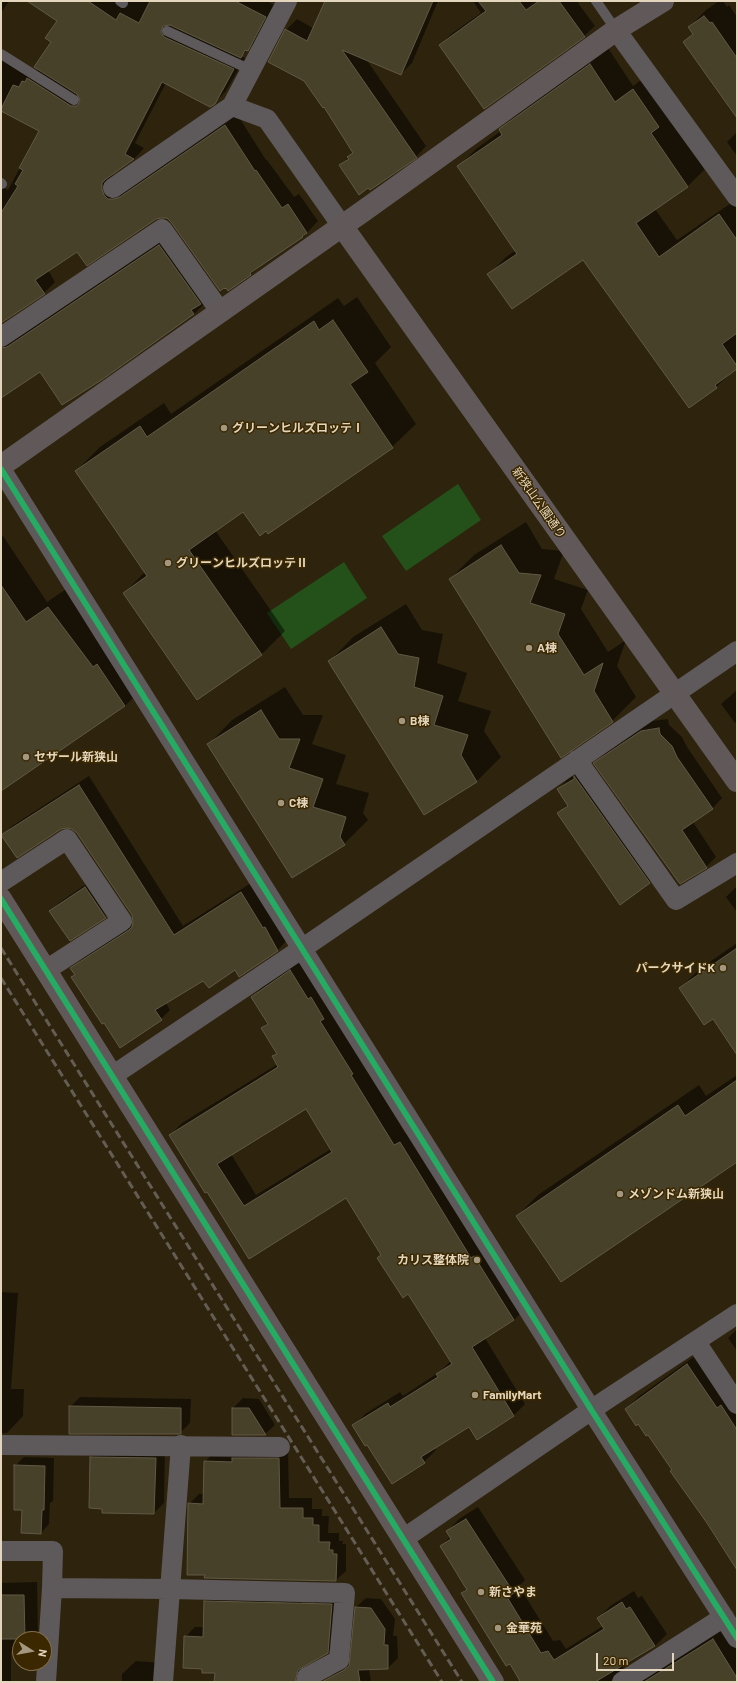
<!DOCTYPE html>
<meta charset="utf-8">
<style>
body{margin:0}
#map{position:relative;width:738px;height:1683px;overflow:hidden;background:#2e230d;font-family:Barlow,sans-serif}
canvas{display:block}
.frame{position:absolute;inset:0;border:2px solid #e4d6bc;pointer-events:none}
.north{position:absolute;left:12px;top:1631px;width:40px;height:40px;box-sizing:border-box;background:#3b2800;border:1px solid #7f6e4b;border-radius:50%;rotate:101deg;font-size:11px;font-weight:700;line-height:16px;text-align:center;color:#e4d6bc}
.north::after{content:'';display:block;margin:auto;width:14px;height:18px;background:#a4977f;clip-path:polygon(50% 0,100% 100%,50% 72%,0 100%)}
.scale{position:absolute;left:596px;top:1653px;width:78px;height:18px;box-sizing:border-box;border:2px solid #e4d6bc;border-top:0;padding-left:5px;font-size:12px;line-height:14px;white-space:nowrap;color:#e4d6bc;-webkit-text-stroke:3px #3b2800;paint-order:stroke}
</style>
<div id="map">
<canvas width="738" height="1683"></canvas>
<div class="frame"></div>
<div class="north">N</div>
<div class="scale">20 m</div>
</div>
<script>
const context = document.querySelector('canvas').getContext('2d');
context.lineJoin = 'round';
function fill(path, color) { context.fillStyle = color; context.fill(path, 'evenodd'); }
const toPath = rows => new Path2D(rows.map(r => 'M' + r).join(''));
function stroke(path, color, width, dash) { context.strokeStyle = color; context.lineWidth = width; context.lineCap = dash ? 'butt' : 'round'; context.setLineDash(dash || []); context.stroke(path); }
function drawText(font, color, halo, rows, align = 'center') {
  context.font = font + ' Barlow,"Noto Sans JP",sans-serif'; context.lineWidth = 3; context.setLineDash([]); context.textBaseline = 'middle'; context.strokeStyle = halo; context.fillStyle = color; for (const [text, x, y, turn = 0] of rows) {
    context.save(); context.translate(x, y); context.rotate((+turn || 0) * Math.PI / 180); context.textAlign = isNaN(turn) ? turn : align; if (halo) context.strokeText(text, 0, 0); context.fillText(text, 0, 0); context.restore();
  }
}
fill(toPath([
 [458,484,481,520,406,571,382,536],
 [344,562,367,598,291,649,267,613]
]), '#24511a');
fill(toPath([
 [1,1,9,1,1,13],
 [29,1,267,1,276,6,259,39,241,56,245,58,226,91,215,103,166,83,135,143,144,148,134,159,113,173,112,178,237,114,266,160,267,160,294,197,299,194,318,221,303,237,259,266,251,274,228,290,172,222,167,218,161,217,77,250,48,270,55,282,44,293,1,322,1,186,8,190,40,130,1,109,1,57,36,71,53,41,58,21],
 [325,1,438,1,412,63,401,74,366,59,426,146,416,157,340,166,354,152,286,30,297,19,313,28],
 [473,1,580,1,578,3,595,26,584,36,440,45,451,34,481,13],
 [719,1,723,1,727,7,729,5,737,17,737,116,684,42,693,33,689,27,706,10],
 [608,48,633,86,651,73,705,169,688,186,655,209,677,240,737,199,737,368,716,387,583,259,489,274,506,257,516,250,459,166,476,149,501,131,500,130,517,113],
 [737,132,737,156,727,142],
 [171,234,205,303,194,314,40,371,1,396,1,328],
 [357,297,391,347,375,363,416,424,392,447,243,511,215,530,285,631,261,655,124,593,146,571,76,471,100,447,164,403,171,414,338,298,344,306],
 [526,522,542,549,564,551,554,579,588,590,581,609,608,652,626,640,617,666,636,697,612,721,561,756,450,579,474,555],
 [3,536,47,602,69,587,146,685,125,706,1,789,1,537],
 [406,604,422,630,443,634,437,663,467,673,458,701,491,711,484,731,501,757,477,781,425,813,330,661,353,637],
 [285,687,303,715,323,715,312,744,346,755,336,784,369,793,363,813,368,820,344,844,209,744,232,720],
 [737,690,737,722,735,723,721,704],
 [668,719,669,725,682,737,687,747,722,798,713,808,693,822,716,857,706,867,595,763,604,754,652,721],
 [580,772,659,873,649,883,559,813,568,804,558,789,568,779],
 [89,776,183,926,251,883,287,940,278,950,240,975,235,969,204,979,166,1003,170,1010,161,1019,76,975,72,968,81,959,133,925,132,914,77,832,73,828,67,827,3,835,12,826],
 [95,878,115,907,105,917,70,940,50,911,60,902],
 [737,886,737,912,726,897],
 [737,943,737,1054,713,1017,680,988,701,968],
 [302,959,362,1063,406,1134,412,1131,526,1308,514,1320,485,1338,525,1404,514,1415,477,1438,469,1425,434,1447,436,1450,424,1462,367,1444,354,1426,365,1414,400,1392,403,1396,438,1373,451,1361,346,1197,249,1258,207,1190,170,1135,182,1123,278,1064,273,1057,277,1053,262,1028,268,1022,252,997,264,985],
 [306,1108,331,1149,256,1195,231,1154],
 [737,1075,737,1161,517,1216,538,1195,699,1085,706,1096],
 [1,1288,2,1292,18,1293,11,1389,24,1389,23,1416,7,1433,1,1433],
 [737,1329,737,1351,728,1338],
 [699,1353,737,1394,737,1568,648,1434,626,1409,638,1397],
 [80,1397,191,1399,190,1423,180,1433,70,1407],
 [243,1398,259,1399,275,1425,265,1434,233,1408],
 [101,1448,165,1448,164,1503,154,1513,103,1512,91,1458],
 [288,1449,289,1498,312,1498,312,1509,322,1509,322,1516,329,1516,328,1533,339,1533,339,1541,343,1541,342,1544,346,1544,346,1571,336,1580,309,1580,189,1504,199,1494,204,1494,205,1462,214,1452],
 [24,1457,54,1458,53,1501,50,1503,49,1524,41,1533,23,1509,15,1466],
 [478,1507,525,1580,519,1586,553,1641,560,1640,566,1649,603,1626,598,1618,610,1606,634,1591,638,1598,642,1596,667,1634,655,1646,623,1667,622,1670,641,1680,725,1628,737,1647,737,1682,522,1682,462,1593,467,1588,441,1546,450,1537,447,1531,459,1519],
 [37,1582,38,1634,33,1639,20,1639,20,1648,15,1648,11,1652,11,1682,1,1682,1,1583],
 [214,1592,302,1594,301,1682,215,1682,216,1672,203,1668,185,1637,195,1627,204,1627,205,1602],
 [323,1594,342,1595,338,1642,328,1652,313,1604],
 [366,1598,381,1599,395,1619,393,1636,397,1636,398,1658,388,1668,369,1669,371,1682,327,1682,327,1680,337,1671,350,1663,356,1607],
 [348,1667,336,1676,336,1674],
 [136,1661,163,1663,162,1682,122,1682,122,1674]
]), '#0007');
const building = toPath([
 [27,1,88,1,116,20,120,13,139,23,150,1,235,1,266,17,248,51,245,50,241,58,170,25,163,26,161,32,164,37,234,69,215,104,210,107,162,82,125,154,134,159,106,179,102,183,102,189,104,195,108,199,114,199,120,197,225,125,255,171,256,170,282,208,288,204,307,233,302,236,303,237,250,273,251,275,228,291,226,288,225,289,224,288,220,291,171,222,167,218,161,218,156,219,87,266,77,252,35,280,45,294,1,323,1,213,18,186,15,184,23,170,19,168,39,131,1,111,1,109,13,85,19,87,22,81,25,82,27,78,71,106,77,106,80,101,77,94,34,67,51,42,45,38,57,21,27,1],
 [325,1,433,1,401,75,342,50,417,158,370,190,368,188,359,195,339,165,349,159,347,157,353,153,324,107,323,108,304,81,268,62,285,29,307,41,325,1],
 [478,1,519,1,526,10,539,1,559,1,585,37,484,109,439,45,486,11,478,1],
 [704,16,710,23,712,22,737,58,737,118,683,42,693,34,688,27,704,16],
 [590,64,615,102,633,89,659,127,651,133,688,187,636,223,659,257,719,214,737,240,737,333,722,344,737,366,737,369,715,385,717,388,689,408,583,260,512,309,487,274,517,254,457,166,502,135,499,129,590,64],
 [159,245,201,304,191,310,194,314,103,379,62,405,40,372,1,398,1,348,7,347,159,245],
 [333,320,368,372,350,384,393,448,268,534,266,531,260,536,243,512,189,550,262,655,197,700,123,593,147,576,75,471,140,426,147,437,314,321,319,330,333,320],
 [501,545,519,573,541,575,530,603,565,614,558,634,584,675,603,663,594,691,613,722,561,758,449,579,501,545],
 [1,585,26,622,48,607,93,667,97,664,125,706,1,791,1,585],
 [381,627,398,654,419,658,414,687,443,696,434,725,468,735,461,755,477,782,424,815,328,661,381,627],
 [261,710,279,739,300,739,289,768,323,779,313,807,346,817,340,837,345,845,292,878,207,744,261,710],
 [659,728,660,734,672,746,677,757,713,809,682,830,707,868,680,884,593,763,641,731,659,728],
 [574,776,650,883,620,905,557,813,568,806,557,789,574,779,574,776],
 [79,785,174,935,241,892,263,928,265,927,278,951,239,977,235,970,209,988,203,981,155,1010,162,1020,120,1048,104,1023,102,1024,71,977,75,975,70,968,129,930,132,927,133,921,132,915,77,833,72,829,67,828,61,829,17,858,1,835,79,785],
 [85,887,106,918,70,941,49,911,85,887],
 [737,948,737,1055,713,1019,704,1025,679,988,737,948],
 [290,970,308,999,311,997,324,1019,320,1021,353,1074,351,1075,394,1145,400,1142,471,1258,474,1256,514,1320,472,1347,514,1416,477,1440,469,1427,421,1457,425,1463,392,1484,367,1445,365,1446,352,1425,388,1403,390,1407,438,1377,436,1374,452,1364,408,1294,403,1298,377,1258,381,1255,346,1198,249,1259,207,1192,205,1193,169,1135,278,1067,272,1056,277,1054,261,1028,268,1024,251,997,290,970],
 [306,1109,332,1152,244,1206,217,1164,306,1109],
 [737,1080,737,1162,561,1282,516,1216,678,1105,685,1116,737,1080],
 [687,1364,717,1408,721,1405,737,1430,737,1570,707,1523,670,1471,672,1470,648,1435,646,1436,638,1424,636,1426,625,1409,687,1364],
 [69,1406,181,1408,181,1434,69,1434,69,1406],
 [232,1408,249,1408,266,1435,232,1435,232,1408],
 [90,1457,156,1458,154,1514,102,1513,102,1509,89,1508,90,1457],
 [232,1458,279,1458,280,1508,303,1508,303,1518,313,1518,313,1525,319,1525,319,1542,330,1542,329,1550,333,1550,333,1554,337,1554,336,1581,204,1578,205,1575,187,1575,188,1503,203,1504,204,1461,232,1462,232,1458],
 [14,1465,45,1466,44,1510,42,1510,41,1534,21,1533,22,1510,14,1510,14,1465],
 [466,1519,514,1593,507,1597,541,1653,548,1651,554,1660,604,1629,597,1618,622,1602,626,1609,630,1607,655,1646,595,1682,518,1682,520,1681,510,1664,506,1666,461,1593,467,1590,440,1546,451,1539,446,1531,466,1519],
 [1,1595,24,1595,25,1639,1,1639,1,1595],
 [204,1601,332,1604,328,1653,298,1670,295,1682,214,1682,215,1673,202,1673,202,1669,183,1668,184,1636,203,1637,204,1601],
 [355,1607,371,1608,385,1629,384,1645,388,1645,388,1669,358,1670,360,1682,322,1682,344,1670,349,1666,355,1607],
 [713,1639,737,1678,737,1682,644,1682,713,1639]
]);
fill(building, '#48412a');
stroke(building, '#605945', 1);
stroke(toPath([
 [120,1,123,3],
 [596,1,616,30],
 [167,31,251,70],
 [1,54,74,100],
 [1,183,2,184]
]), '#5e595a', 10);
stroke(toPath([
 [616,30,737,197],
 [232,106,267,119,342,226],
 [113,188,232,106,287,1],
 [1,337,162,229,220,311],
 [1,469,592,1411,737,1638],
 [577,760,676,900,737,863],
 [1,882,67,839,122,921,46,970],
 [112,1076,303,948,737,651],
 [696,1342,737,1404],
 [1,1445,280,1447],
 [403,1539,606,1400,737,1314],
 [1,1551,53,1551,52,1588,46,1682],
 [52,1588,170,1589,345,1593,339,1660,307,1677,306,1682],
 [163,1682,181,1445],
 [622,1682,724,1617]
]), '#5e595a', 20);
stroke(toPath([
 [342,226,737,781],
 [1,466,362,212,616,30,663,1],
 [1,899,493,1682]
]), '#615959', 22);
stroke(toPath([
 [1,948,462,1682],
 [1,978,442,1682]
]), '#645d54', 3, [8, 4]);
stroke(toPath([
 [1,469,592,1411,737,1638],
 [1,899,493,1682]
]), '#26ab63', 6);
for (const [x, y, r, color] of [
 [224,428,4,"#a4977f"],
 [168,563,4,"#a4977f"],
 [529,648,4,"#a4977f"],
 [402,721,4,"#a4977f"],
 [26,757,4,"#a4977f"],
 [281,803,4,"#a4977f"],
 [723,968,4,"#a4977f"],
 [620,1194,4,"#a4977f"],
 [477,1260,4,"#a4977f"],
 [475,1395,4,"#a4977f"],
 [481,1592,4,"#a4977f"],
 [498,1628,4,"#a4977f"]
]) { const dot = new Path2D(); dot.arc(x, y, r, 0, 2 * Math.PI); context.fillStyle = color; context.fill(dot); stroke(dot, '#3b2800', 1.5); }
drawText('bold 12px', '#e4d6bc', '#3b2800', [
 ["グリーンヒルズロッテⅠ",232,428],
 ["グリーンヒルズロッテⅡ",176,563],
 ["A棟",537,648],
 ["B棟",410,721],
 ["セザール新狭山",34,757],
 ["C棟",289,803],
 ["パークサイドK",715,968,"right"],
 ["メゾンドム新狭山",628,1194],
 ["カリス整体院",469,1260,"right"],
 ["FamilyMart",483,1395],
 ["新さやま",489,1592],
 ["金華苑",506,1628]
], 'left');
drawText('12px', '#e4d6bc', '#3b2800', [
 ["新狭山公園通り",539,503,55]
]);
</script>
